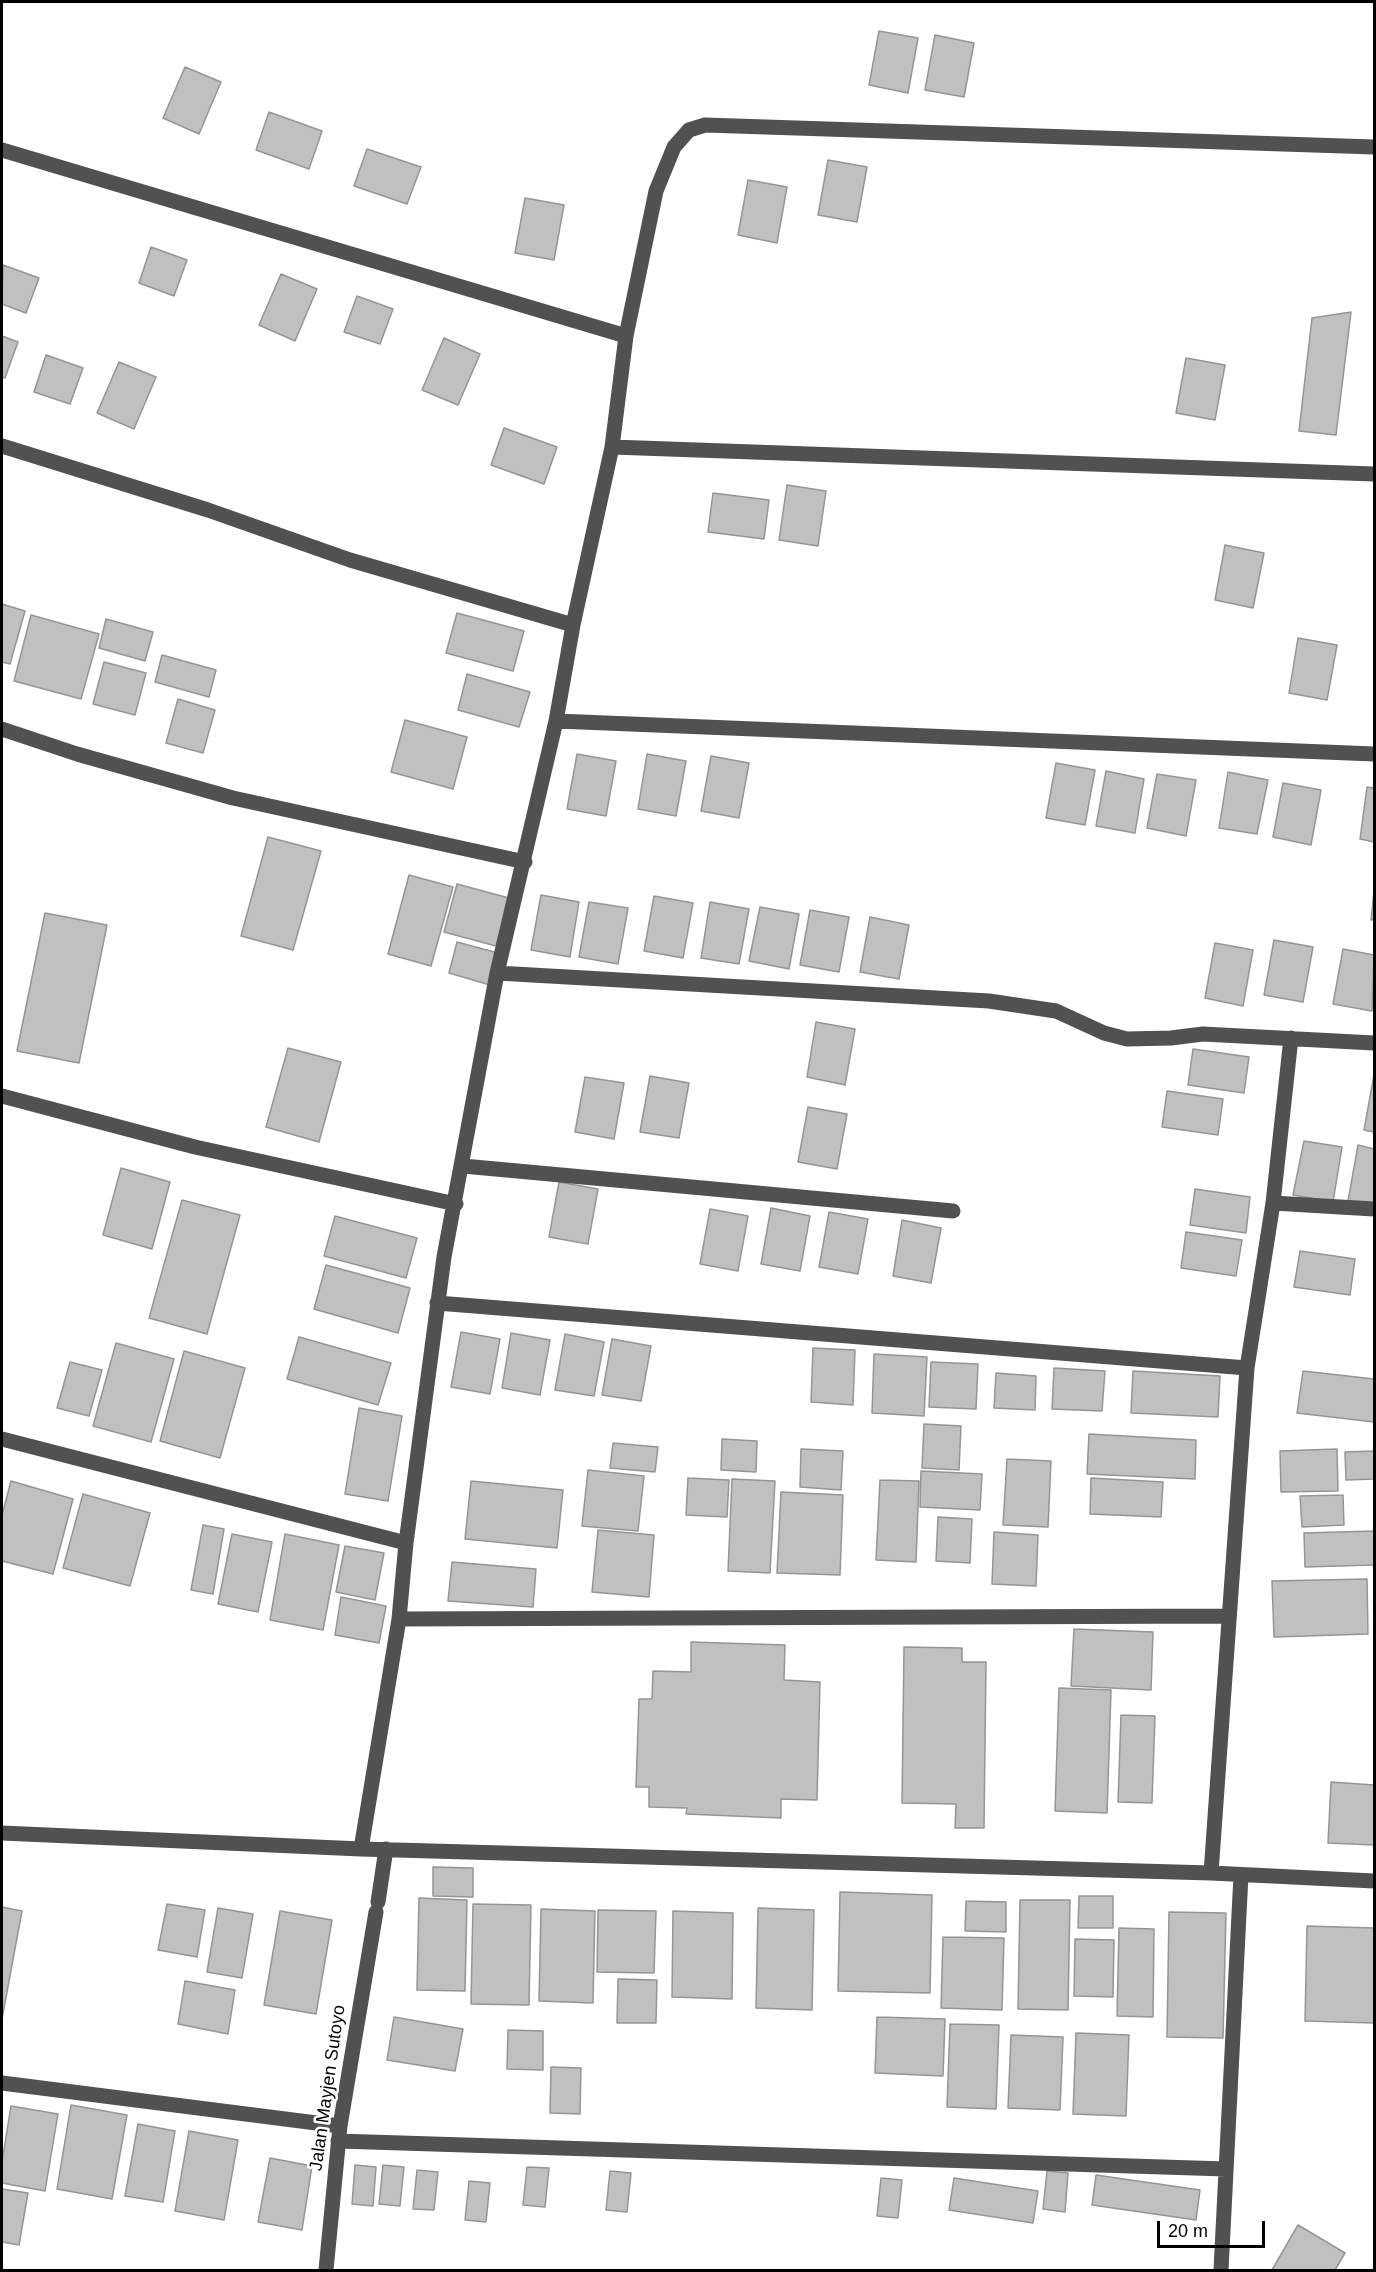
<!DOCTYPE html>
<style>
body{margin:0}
#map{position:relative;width:1376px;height:2272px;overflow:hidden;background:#fff;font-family:Helvetica,sans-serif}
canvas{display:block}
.frame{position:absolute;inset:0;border:3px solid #000;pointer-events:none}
.scale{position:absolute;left:1157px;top:2221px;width:108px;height:27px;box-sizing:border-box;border:3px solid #000;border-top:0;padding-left:8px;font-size:18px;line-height:21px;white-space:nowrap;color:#000;-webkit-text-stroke:4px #fff;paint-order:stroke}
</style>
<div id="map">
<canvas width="1376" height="2272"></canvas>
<div class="frame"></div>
<div class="scale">20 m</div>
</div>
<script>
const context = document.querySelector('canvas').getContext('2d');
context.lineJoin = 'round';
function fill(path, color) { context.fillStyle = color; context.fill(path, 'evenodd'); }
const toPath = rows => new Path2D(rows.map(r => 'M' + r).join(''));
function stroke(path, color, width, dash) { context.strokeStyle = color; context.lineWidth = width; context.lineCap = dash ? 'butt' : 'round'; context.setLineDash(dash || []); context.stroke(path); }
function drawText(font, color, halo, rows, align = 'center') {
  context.font = font + ' Helvetica,sans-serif'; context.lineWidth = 5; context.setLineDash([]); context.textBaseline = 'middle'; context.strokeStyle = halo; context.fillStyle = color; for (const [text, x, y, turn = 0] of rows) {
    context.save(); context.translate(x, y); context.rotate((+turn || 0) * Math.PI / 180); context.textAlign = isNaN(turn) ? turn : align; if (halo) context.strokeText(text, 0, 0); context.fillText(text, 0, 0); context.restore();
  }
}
const building = toPath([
 [879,31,918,38,908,93,869,85,879,31],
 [935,35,974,43,964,97,925,90,935,35],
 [185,67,221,82,199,134,163,118,185,67],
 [269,112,322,131,309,169,256,150,269,112],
 [367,149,421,167,407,204,354,186,367,149],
 [828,160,867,167,857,222,818,215,828,160],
 [748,180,787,187,777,243,738,235,748,180],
 [525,198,564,205,554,260,515,253,525,198],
 [151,247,187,260,174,296,139,283,151,247],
 [3,265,39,278,26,313,2,304,3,265],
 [281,274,317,289,295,341,259,325,281,274],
 [357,296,393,309,380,344,344,332,357,296],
 [1351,312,1336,435,1299,431,1312,318,1351,312],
 [2,336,18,342,5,378,2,377,2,336],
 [444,338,480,354,458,405,422,390,444,338],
 [46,355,83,368,70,404,34,392,46,355],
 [1186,358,1225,365,1215,420,1176,413,1186,358],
 [119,362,156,377,134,429,97,413,119,362],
 [504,428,557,447,544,484,491,465,504,428],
 [787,485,826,491,818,546,779,540,787,485],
 [713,493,769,500,764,539,708,532,713,493],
 [1225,545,1264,553,1253,608,1215,600,1225,545],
 [2,604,25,611,10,664,2,662,2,604],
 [457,613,524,631,513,671,446,653,457,613],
 [31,615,99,634,81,699,14,681,31,615],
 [106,619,153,632,145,661,99,648,106,619],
 [1298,638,1337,645,1327,700,1289,693,1298,638],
 [162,655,216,670,209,697,155,682,162,655],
 [104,662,146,673,135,715,93,704,104,662],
 [467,674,530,692,519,727,458,710,467,674],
 [178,699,215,710,203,753,166,743,178,699],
 [405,720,467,737,453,789,391,772,405,720],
 [577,754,616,761,606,816,567,809,577,754],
 [647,754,686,761,676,816,638,809,647,754],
 [711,756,749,763,739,818,701,811,711,756],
 [1056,763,1095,770,1085,825,1046,818,1056,763],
 [1106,771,1144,779,1135,833,1096,826,1106,771],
 [1228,772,1268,780,1257,834,1219,828,1228,772],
 [1157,774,1196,780,1186,836,1147,828,1157,774],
 [1283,783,1321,790,1311,845,1273,837,1283,783],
 [1367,787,1374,788,1374,842,1360,839,1367,787],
 [268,837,321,851,293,950,241,936,268,837],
 [409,875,453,887,431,966,388,954,409,875],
 [457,884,509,898,496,946,444,932,457,884],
 [1374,891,1374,920,1371,920,1374,891],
 [541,895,579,902,570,957,531,950,541,895],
 [654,896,693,903,683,958,644,951,654,896],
 [589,902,628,908,618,964,579,957,589,902],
 [710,902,749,909,739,964,701,958,710,902],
 [760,907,799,914,789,969,749,961,760,907],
 [810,910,849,917,839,972,800,965,810,910],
 [45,913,107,925,79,1063,17,1051,45,913],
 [870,917,909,925,899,979,860,972,870,917],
 [1274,940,1313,947,1303,1002,1264,995,1274,940],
 [457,942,498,953,490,985,449,973,457,942],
 [1215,943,1253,950,1243,1006,1205,998,1215,943],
 [1343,949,1374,955,1372,1011,1333,1004,1343,949],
 [816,1022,855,1029,845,1085,807,1077,816,1022],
 [288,1048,341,1062,319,1142,266,1127,288,1048],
 [1193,1049,1249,1057,1244,1093,1188,1085,1193,1049],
 [1374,1075,1374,1132,1364,1130,1374,1075],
 [650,1076,689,1083,679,1138,640,1132,650,1076],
 [585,1077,624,1083,614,1139,575,1132,585,1077],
 [1167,1091,1223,1099,1218,1135,1162,1127,1167,1091],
 [808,1107,847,1114,837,1169,798,1162,808,1107],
 [1304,1141,1342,1147,1333,1202,1293,1195,1304,1141],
 [1358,1145,1374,1149,1374,1205,1348,1201,1358,1145],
 [121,1168,170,1182,152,1249,103,1235,121,1168],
 [559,1182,598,1189,588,1244,549,1237,559,1182],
 [1195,1189,1250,1197,1246,1233,1190,1225,1195,1189],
 [182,1200,240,1215,207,1334,149,1318,182,1200],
 [771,1208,810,1216,800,1271,761,1264,771,1208],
 [710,1209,748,1216,738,1271,700,1264,710,1209],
 [829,1212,868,1219,858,1274,819,1267,829,1212],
 [335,1216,417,1238,406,1278,324,1256,335,1216],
 [902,1220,941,1228,931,1283,893,1276,902,1220],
 [1186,1232,1242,1240,1236,1276,1181,1268,1186,1232],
 [1300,1251,1355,1259,1350,1295,1294,1287,1300,1251],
 [326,1265,410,1288,398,1333,314,1309,326,1265],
 [461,1332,500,1339,490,1394,451,1387,461,1332],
 [511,1333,550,1340,540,1395,502,1388,511,1333],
 [565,1334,604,1342,594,1396,555,1390,565,1334],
 [299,1337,391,1363,378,1405,287,1379,299,1337],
 [612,1339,651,1346,641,1401,602,1395,612,1339],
 [116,1343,174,1359,151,1442,93,1426,116,1343],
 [813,1348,855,1350,853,1405,811,1402,813,1348],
 [184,1351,245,1368,220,1458,160,1441,184,1351],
 [874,1354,927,1357,924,1416,872,1413,874,1354],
 [70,1362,102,1370,89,1416,57,1408,70,1362],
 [931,1362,978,1364,976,1409,929,1407,931,1362],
 [1054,1368,1105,1371,1102,1411,1052,1409,1054,1368],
 [1133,1371,1220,1376,1218,1417,1131,1413,1133,1371],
 [1303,1371,1374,1379,1374,1422,1297,1413,1303,1371],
 [996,1373,1036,1376,1035,1410,994,1408,996,1373],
 [359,1408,402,1416,388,1501,345,1494,359,1408],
 [924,1424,961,1426,959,1470,922,1468,924,1424],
 [1089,1434,1196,1440,1195,1479,1087,1474,1089,1434],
 [722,1439,757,1441,756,1472,721,1470,722,1439],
 [613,1443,658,1447,655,1472,610,1468,613,1443],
 [801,1449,843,1451,841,1490,800,1487,801,1449],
 [1337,1449,1338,1491,1281,1492,1280,1451,1337,1449],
 [1374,1451,1374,1479,1346,1480,1345,1452,1374,1451],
 [1007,1459,1051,1461,1048,1527,1003,1525,1007,1459],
 [588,1470,644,1476,638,1531,582,1526,588,1470],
 [921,1471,982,1474,980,1510,920,1507,921,1471],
 [688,1478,729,1480,727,1517,686,1515,688,1478],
 [1091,1478,1163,1482,1161,1517,1090,1514,1091,1478],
 [732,1479,775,1481,770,1573,728,1571,732,1479],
 [880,1480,919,1481,916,1562,876,1560,880,1480],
 [11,1481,73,1499,53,1574,2,1561,2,1515,11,1481],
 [471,1481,563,1490,557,1548,465,1539,471,1481],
 [781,1492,843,1495,840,1575,777,1573,781,1492],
 [83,1494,150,1513,130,1586,63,1568,83,1494],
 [1343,1495,1344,1525,1302,1527,1300,1496,1343,1495],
 [938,1517,972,1519,970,1563,936,1561,938,1517],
 [203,1525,224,1529,213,1594,191,1590,203,1525],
 [598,1530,654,1535,649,1597,592,1592,598,1530],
 [1374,1531,1374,1565,1305,1567,1304,1533,1374,1531],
 [994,1532,1038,1535,1036,1586,992,1584,994,1532],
 [232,1534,272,1542,258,1612,218,1604,232,1534],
 [285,1534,339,1545,323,1630,270,1620,285,1534],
 [345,1546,384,1553,375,1600,336,1592,345,1546],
 [452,1562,536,1569,533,1607,448,1601,452,1562],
 [1367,1579,1368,1634,1274,1637,1272,1581,1367,1579],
 [341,1597,386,1606,379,1643,335,1635,341,1597],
 [1074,1629,1153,1632,1151,1690,1071,1686,1074,1629],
 [691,1642,785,1645,784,1680,820,1682,817,1800,781,1799,781,1818,686,1814,687,1808,649,1807,649,1787,636,1787,639,1699,652,1699,653,1671,691,1672,691,1642],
 [904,1647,962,1648,962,1662,986,1662,984,1828,955,1828,956,1804,902,1803,904,1647],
 [1059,1688,1111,1690,1107,1813,1055,1811,1059,1688],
 [1121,1715,1155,1716,1152,1803,1118,1802,1121,1715],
 [1331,1782,1374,1785,1374,1845,1328,1843,1331,1782],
 [433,1867,473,1868,473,1897,433,1896,433,1867],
 [840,1892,932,1895,930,1993,838,1991,840,1892],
 [1079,1896,1113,1896,1113,1928,1078,1928,1079,1896],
 [419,1898,467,1900,465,1991,417,1990,419,1898],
 [1020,1900,1070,1900,1068,2010,1018,2009,1020,1900],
 [966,1901,1006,1902,1006,1932,965,1931,966,1901],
 [167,1904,205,1910,197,1957,158,1950,167,1904],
 [473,1904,531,1905,529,2005,471,2004,473,1904],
 [2,1907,22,1911,2,2019,2,1907],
 [218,1908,253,1914,242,1978,207,1972,218,1908],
 [758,1908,814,1910,812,2010,756,2008,758,1908],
 [541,1909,595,1911,593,2003,539,2001,541,1909],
 [598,1910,656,1911,654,1973,597,1972,598,1910],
 [280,1911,332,1920,316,2014,264,2005,280,1911],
 [673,1911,733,1913,732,1999,672,1997,673,1911],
 [1169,1912,1226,1913,1223,2038,1167,2037,1169,1912],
 [1307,1926,1374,1928,1374,2023,1305,2021,1307,1926],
 [1119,1928,1154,1929,1153,2017,1117,2016,1119,1928],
 [943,1937,1004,1938,1002,2010,941,2008,943,1937],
 [1075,1939,1114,1940,1113,1997,1074,1996,1075,1939],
 [618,1979,657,1980,656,2023,617,2023,618,1979],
 [185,1981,235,1990,228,2034,178,2024,185,1981],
 [394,2017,463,2029,455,2071,387,2060,394,2017],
 [877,2017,945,2019,943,2076,875,2073,877,2017],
 [950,2024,999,2025,996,2109,947,2107,950,2024],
 [508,2030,543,2031,543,2070,507,2069,508,2030],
 [1076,2033,1129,2035,1126,2116,1073,2114,1076,2033],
 [1011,2035,1063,2037,1060,2110,1008,2108,1011,2035],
 [551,2067,581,2068,580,2114,550,2113,551,2067],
 [71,2105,127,2115,112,2199,57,2189,71,2105],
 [11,2106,58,2114,45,2191,2,2183,2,2162,11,2106],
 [138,2124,175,2131,163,2202,125,2196,138,2124],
 [189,2131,238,2140,224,2220,175,2211,189,2131],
 [270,2158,312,2166,302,2230,258,2222,270,2158],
 [355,2165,376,2167,373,2206,352,2204,355,2165],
 [383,2165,404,2167,400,2206,379,2204,383,2165],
 [527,2167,549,2168,545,2207,523,2205,527,2167],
 [417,2170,438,2172,434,2210,413,2209,417,2170],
 [610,2171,631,2173,627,2212,606,2210,610,2171],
 [1047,2171,1068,2173,1065,2212,1043,2209,1047,2171],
 [1096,2175,1200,2190,1196,2220,1092,2205,1096,2175],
 [881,2178,902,2180,898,2218,877,2216,881,2178],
 [954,2178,1038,2191,1033,2223,949,2210,954,2178],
 [469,2181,490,2183,486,2222,465,2220,469,2181],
 [2,2189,28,2193,19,2245,2,2242,2,2189],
 [1298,2225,1345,2253,1335,2270,1272,2270,1298,2225]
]);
fill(building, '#c0c0c0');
stroke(building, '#959595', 1.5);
stroke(toPath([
 [1374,147,705,125,689,130,674,147,656,191,626,336,612,447,1374,474],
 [2,150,626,336],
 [2,446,208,510,350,560,573,625],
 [556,721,1374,754],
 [2,729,77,754,233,798,525,862],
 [497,973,989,1001,1056,1011,1104,1033,1127,1039,1171,1038,1203,1034,1374,1043],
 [2,1096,195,1147,456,1204],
 [463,1166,953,1211],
 [1273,1203,1374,1209],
 [437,1303,1247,1368],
 [2,1439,406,1543],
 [399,1619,1228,1616],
 [2,1833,361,1849,1211,1873,1374,1881],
 [361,1849,399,1619,406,1543,444,1257,497,973,556,721,573,625,612,447],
 [1211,1873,1247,1368,1273,1203,1291,1038],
 [378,1902,386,1849],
 [2,2083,340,2126],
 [338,2141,1226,2169],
 [326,2270,340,2126,376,1912],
 [1221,2270,1241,1875]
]), '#515151', 15);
drawText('18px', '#000', '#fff', [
 ["Jalan Mayjen Sutoyo",328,2088,-82]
]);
</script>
